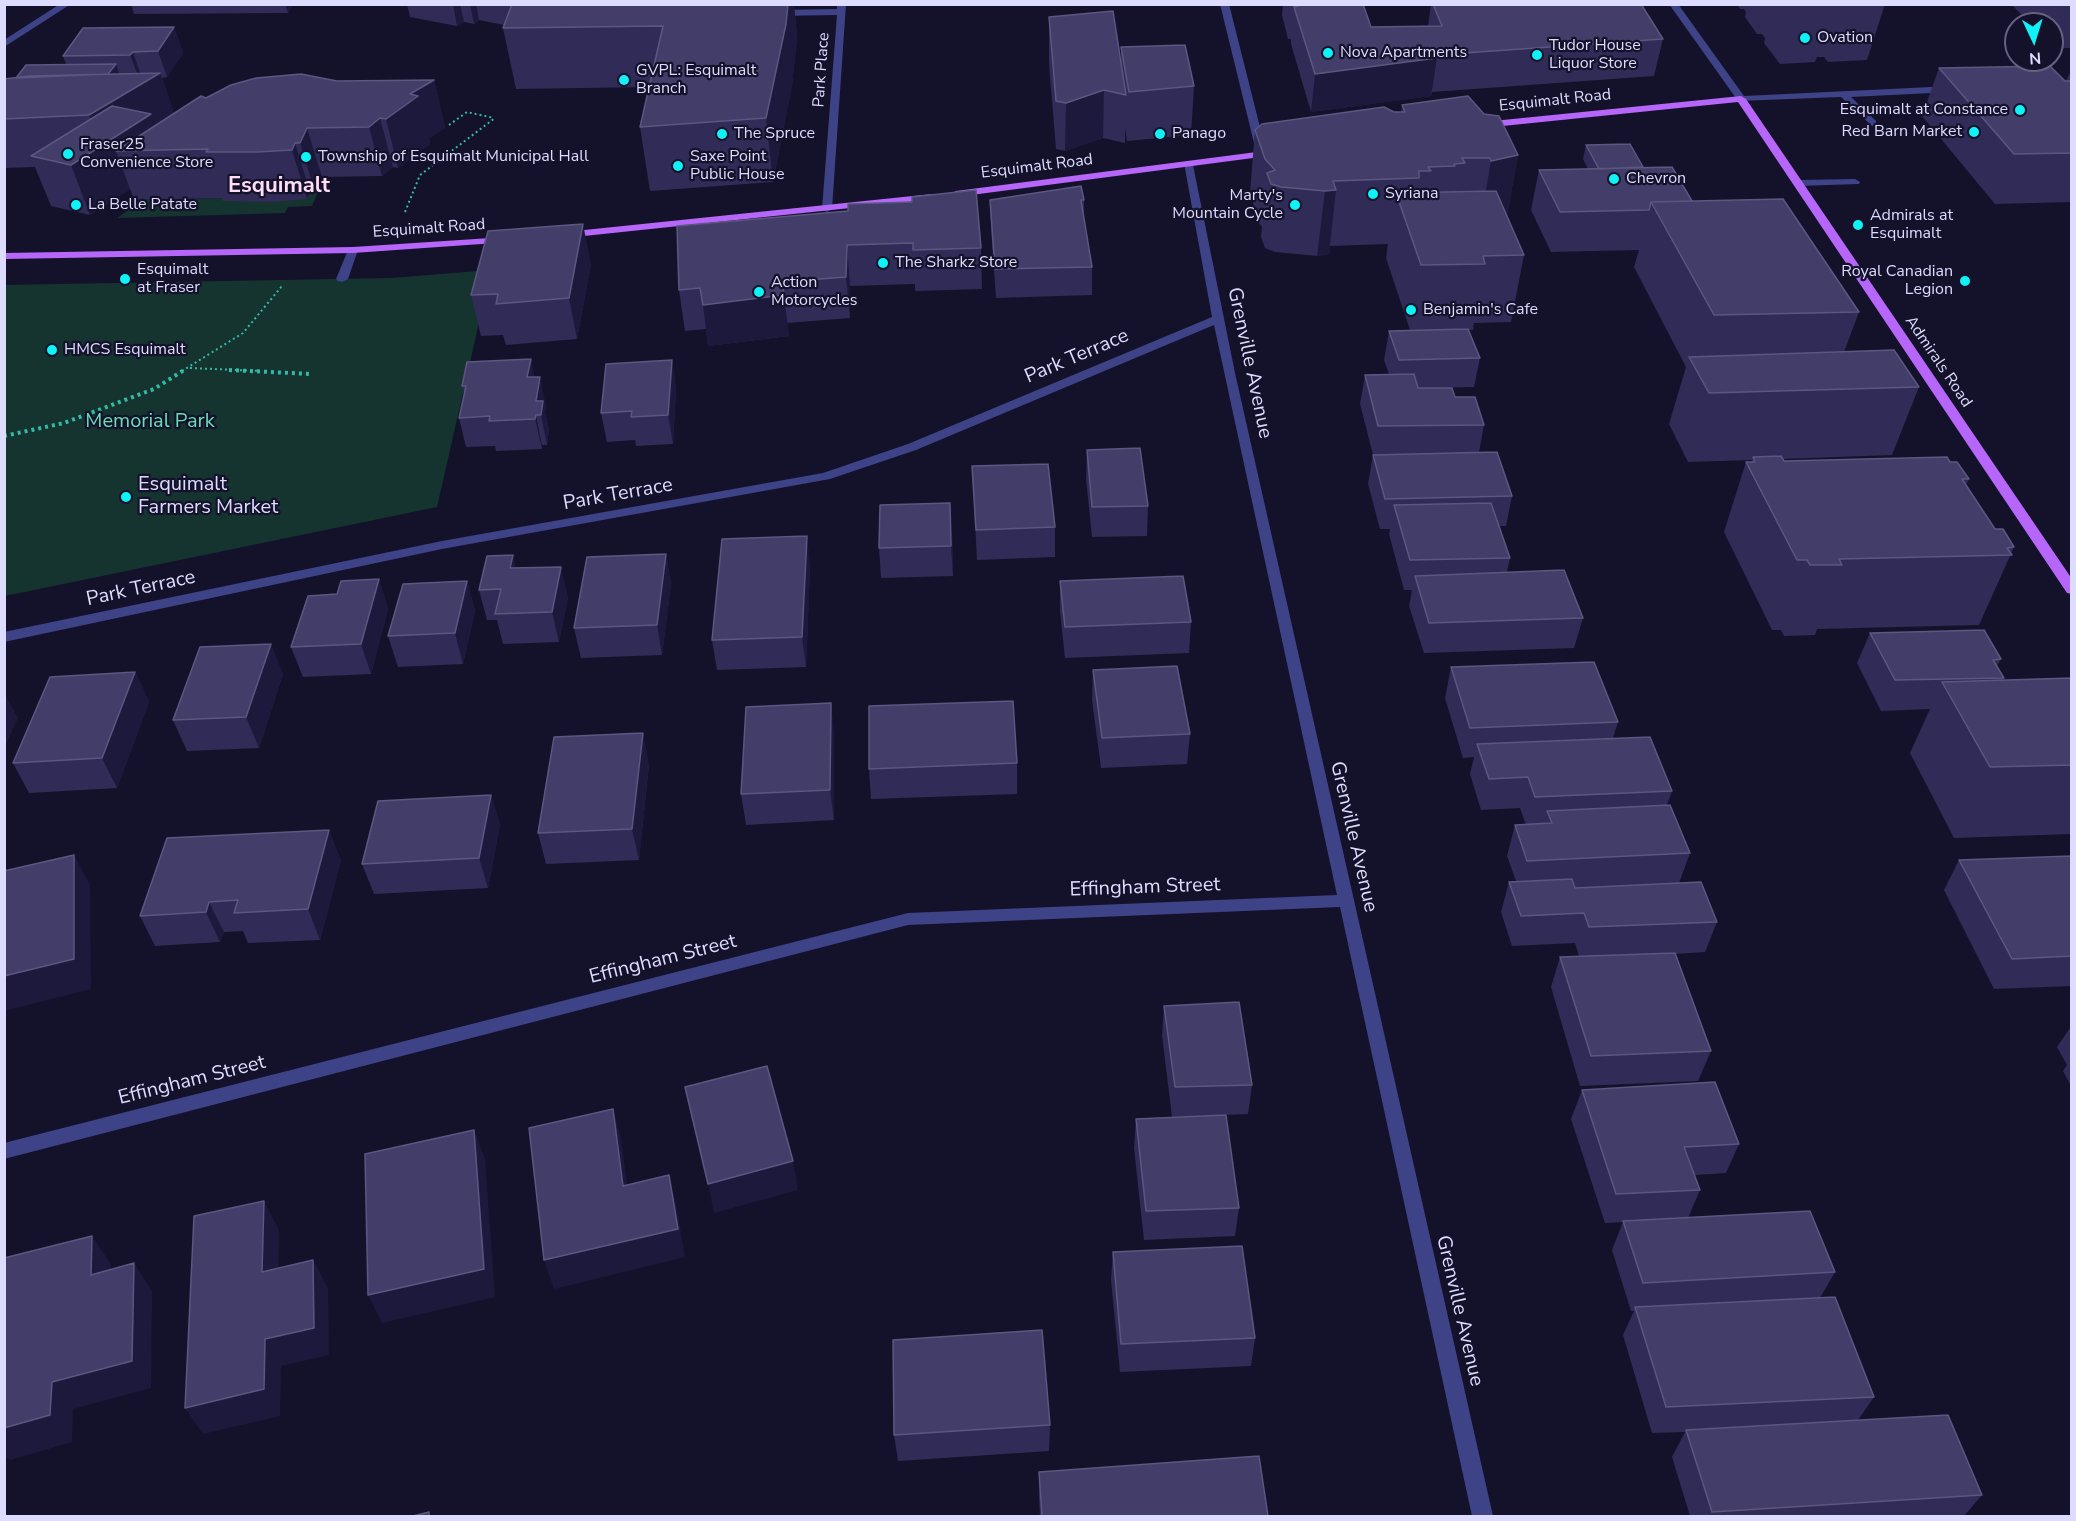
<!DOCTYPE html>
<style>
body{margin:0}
#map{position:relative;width:2076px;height:1521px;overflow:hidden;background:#14122a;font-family:"Nunito Sans",sans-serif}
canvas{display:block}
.frame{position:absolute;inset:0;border:6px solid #dddbfe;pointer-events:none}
.north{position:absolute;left:2004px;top:12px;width:60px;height:60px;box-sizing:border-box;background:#14122a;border:2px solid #64627f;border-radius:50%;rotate:176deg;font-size:16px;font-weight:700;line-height:24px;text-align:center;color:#dddbfe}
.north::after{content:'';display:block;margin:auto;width:21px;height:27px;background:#0ef3f7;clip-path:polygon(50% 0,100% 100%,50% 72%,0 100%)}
</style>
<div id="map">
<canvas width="2076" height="1521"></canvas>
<div class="frame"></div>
<div class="north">N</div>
</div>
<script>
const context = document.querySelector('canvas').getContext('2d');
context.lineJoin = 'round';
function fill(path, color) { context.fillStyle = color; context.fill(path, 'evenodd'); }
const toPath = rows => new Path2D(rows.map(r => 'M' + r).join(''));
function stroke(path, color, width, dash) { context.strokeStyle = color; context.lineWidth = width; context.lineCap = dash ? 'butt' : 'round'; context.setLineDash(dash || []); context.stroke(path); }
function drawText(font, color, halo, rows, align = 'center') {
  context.font = font + ' "Nunito Sans",sans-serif'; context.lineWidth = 4.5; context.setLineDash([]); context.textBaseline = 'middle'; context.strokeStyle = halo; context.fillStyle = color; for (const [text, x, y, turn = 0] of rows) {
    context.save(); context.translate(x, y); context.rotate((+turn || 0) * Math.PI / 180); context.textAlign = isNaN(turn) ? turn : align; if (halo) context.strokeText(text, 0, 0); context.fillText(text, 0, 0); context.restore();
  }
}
fill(toPath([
 [310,192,318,192,312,206,288,207,285,213,117,218,143,200,224,198,273,202],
 [491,270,437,507,5,596,4,285,391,278]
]), '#153430');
stroke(toPath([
 [449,125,467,112,494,118],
 [405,212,420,175,495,118],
 [190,368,260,371],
 [182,371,243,333,282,286]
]), '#35b9a6', 2, [2, 3]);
stroke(toPath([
 [229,370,311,374],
 [4,436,64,423,154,389,184,370]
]), '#35b9a6', 4, [3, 4]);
fill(toPath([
 [60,4,71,4,4,47,4,40,60,4],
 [837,4,846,4,832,209,827,212,822,209,837,15,775,16,770,13,775,10,837,9,837,4],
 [1220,4,1229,4,1265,147,1264,149,1255,147,1220,4],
 [1669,4,1678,4,1744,96,1952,86,1957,89,1952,92,1851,97,1876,121,1876,125,1872,126,1841,97,1738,101,1669,4],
 [1184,163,1193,165,1235,373,1493,1516,1472,1516,1340,907,908,925,4,1159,4,1143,908,913,1337,895,1214,325,916,450,830,479,442,549,4,642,4,632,442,541,823,473,908,444,1212,317,1184,163],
 [1855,179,1860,182,1859,184,1798,186,1793,183,1798,180,1855,179],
 [353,247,358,250,348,279,342,282,338,281,336,279,348,250,353,247]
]), '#3e4287');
fill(toPath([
 [1741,96,1746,99,2072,579,2072,594,2067,593,1738,102,1483,128,1478,125,1483,122,1741,96],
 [1272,150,1276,151,1276,155,956,197,951,194,956,191,1272,150],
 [932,194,937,197,936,199,565,238,560,235,565,232,932,194],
 [506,237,511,240,510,242,353,253,4,259,4,253,353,247,506,237]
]), '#b766fa');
fill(toPath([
 [131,4,293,4,288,13,134,14],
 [407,4,794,4,797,38,792,85,773,182,650,191,640,127,649,87,516,89,503,28,504,25,479,20,474,24,464,22,457,26,410,17],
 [1283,4,1363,4,1371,27,1428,26,1431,4,1641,4,1663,39,1654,76,1432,92,1431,96,1311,112,1291,44,1291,39,1288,39,1282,15],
 [1737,4,1885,4,1867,60,1828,62,1824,57,1817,57,1815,62,1780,64,1764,43,1765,38,1762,34,1757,34,1745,17,1746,12,1744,9,1740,9],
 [2013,4,2072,4,2072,48,2055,48,2052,45,2052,24,2030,23,2013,6],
 [1049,17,1121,60,1121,47,1194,86,1191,135,1127,141,1125,128,1125,143,1103,138,1065,151,1056,149,1049,64],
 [174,27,183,53,167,77,162,78,174,114,206,98,337,81,434,80,445,128,429,138,430,144,398,168,393,167,382,176,322,177,315,192,310,192,307,199,273,202,223,201,222,198,134,200,130,189,90,215,51,206,35,167,4,168,4,79,16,78,66,64,63,56],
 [1939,68,2065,81,2066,81,2070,73,2072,73,2072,202,1995,204,1922,116],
 [1402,105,1518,155,1507,215,1524,255,1511,322,1474,323,1473,330,1468,330,1480,358,1474,387,1431,388,1455,397,1484,425,1479,452,1512,496,1506,526,1499,526,1510,558,1507,572,1583,618,1574,648,1424,653,1409,606,1412,590,1404,590,1389,534,1390,529,1380,529,1368,484,1373,455,1360,404,1365,375,1389,374,1384,360,1389,331,1410,330,1386,258,1388,244,1330,246,1329,254,1317,256,1275,252,1265,248,1261,237,1262,227,1259,223,1250,193,1255,130,1401,112],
 [1586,145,1643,167,1692,201,1859,312,1844,352,1919,387,1892,455,1783,459,1784,461,1950,462,1969,479,1966,485,1995,529,2014,547,1979,625,1817,629,1815,635,1784,636,1781,630,1772,630,1724,532,1746,462,1751,462,1752,460,1688,462,1669,424,1686,367,1634,267,1639,250,1551,252,1531,210,1539,170,1588,169,1583,159],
 [990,200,1084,200,1084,218,1092,267,1092,295,996,298,991,228],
 [677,226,981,248,982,289,915,291,915,284,850,286,850,318,787,323,789,336,708,346,706,329,685,331,679,290],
 [591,264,577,339,506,345,503,335,481,336,471,295],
 [672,360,676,389,673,444,636,446,635,440,607,442,601,413],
 [535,377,546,406,545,412,549,430,547,445,542,445,542,449,496,451,495,446,466,447,459,418,464,395,462,386],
 [1087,450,1148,506,1147,536,1092,537,1086,479],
 [972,466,1055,527,1055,557,977,560],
 [952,533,953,576,881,578,879,548],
 [666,554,671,584,662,655,581,658,574,628],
 [810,566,806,667,717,670,712,640],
 [516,568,568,597,559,642,503,644,497,620,487,620,479,590],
 [379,579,388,609,371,674,303,677,291,647,337,594],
 [467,581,475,611,463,664,398,667,388,636],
 [1060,581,1191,622,1189,653,1065,658,1060,611],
 [1870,633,2001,659,1997,666,2004,678,2003,680,2072,678,2072,834,1954,838,1910,753,1930,709,1881,711,1857,663],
 [1451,667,1618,722,1613,738,1672,791,1667,805,1690,853,1679,883,1717,922,1705,952,1675,954,1711,1051,1698,1081,1580,1086,1551,987,1560,957,1579,956,1575,943,1512,946,1501,912,1509,882,1516,881,1507,856,1515,825,1526,825,1520,808,1481,810,1470,774,1474,757,1463,758,1445,698],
 [1093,670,1190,734,1187,764,1101,768,1092,700],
 [135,672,149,702,117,788,29,793,13,763],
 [283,674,259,748,187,751,173,720],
 [834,733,834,820,746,825,741,794],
 [1017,763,1017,794,871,799,869,769],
 [649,764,639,860,546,864,538,833],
 [491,795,500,825,488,888,374,894,362,864],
 [2072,856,2072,986,1994,989,1944,890,1959,860],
 [341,860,320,940,248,943,243,931,224,932,220,942,155,946,140,916],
 [1164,1006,1252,1085,1248,1114,1172,1117,1162,1035],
 [2072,1025,2072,1088,2063,1071,2067,1065,2057,1047],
 [1582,1090,1739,1144,1726,1173,1695,1175,1700,1190,1688,1218,1835,1272,1820,1298,1874,1397,1858,1420,1982,1495,1964,1516,1690,1516,1672,1457,1685,1432,1652,1433,1623,1335,1634,1311,1631,1311,1612,1250,1623,1222,1605,1223,1571,1119],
 [1136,1119,1239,1208,1235,1236,1144,1240,1134,1148],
 [1113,1252,1255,1338,1251,1366,1120,1372,1111,1280],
 [1050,1425,1049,1451,898,1461,894,1435],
 [1039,1472,1268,1516,1040,1516,1039,1498]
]), '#302b57');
fill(toPath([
 [285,4,293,4,288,13],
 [453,4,460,4,464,22,457,26],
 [470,4,476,4,479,20,474,24],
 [788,4,794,4,797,38,792,85,773,182,766,118],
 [174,27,183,53,167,77,158,51],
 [133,52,142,78,140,81,130,55],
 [1437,58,1431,96,1311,112,1315,74],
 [116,64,125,90,160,73,177,121,116,151,130,189,90,215,71,165,100,146,89,115,100,86],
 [434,80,445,128,429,138,430,144,398,168,386,119,410,94],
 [1104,90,1103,138,1065,151,1066,103],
 [380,118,393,167,382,176,369,127],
 [307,128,322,177,315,192,300,143],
 [295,143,310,192,307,199,292,150],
 [1518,155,1506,219,1480,225,1491,161],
 [1336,190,1329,254,1317,256,1325,191],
 [583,224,591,264,577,339,569,298],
 [847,245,850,286,850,318,846,277],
 [784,295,789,336,708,346,703,305],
 [531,359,537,388,527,377],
 [672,360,676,389,673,444,668,415],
 [540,377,546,406,545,412,549,430,547,445,541,415,536,401],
 [536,415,542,445,542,449,535,419],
 [950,503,952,533,953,576,951,546],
 [807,536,810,566,806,667,802,637],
 [666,554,671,584,662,655,657,625],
 [513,555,520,585,510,568],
 [561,567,568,597,559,642,552,612],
 [379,579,388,609,371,674,361,644],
 [467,581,475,611,463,664,455,633],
 [271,644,283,674,259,748,246,717],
 [135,672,149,702,117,788,102,758],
 [4,693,18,718,4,748],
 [831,703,834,733,834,820,830,790],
 [643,733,649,764,639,860,632,829],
 [491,795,500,825,488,888,479,858],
 [329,830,341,860,320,940,308,909],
 [74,855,90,885,91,989,4,1011,4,976],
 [209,902,224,932,220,942,206,912],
 [613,1109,621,1138,631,1215,623,1186],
 [474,1130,485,1159,495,1297,382,1323,368,1295],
 [793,1161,798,1190,714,1213,708,1184],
 [669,1175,676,1204,685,1257,554,1289,544,1260],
 [264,1201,279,1230,278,1300,262,1272],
 [92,1236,111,1264,110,1303,91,1275],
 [313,1260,328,1288,329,1355,281,1366,280,1416,203,1434,185,1408,265,1339],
 [134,1263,152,1291,151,1388,73,1409,72,1442,10,1460,4,1454,4,1428,52,1382]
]), '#1d193d');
const building = toPath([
 [512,4,788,4,786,24,766,118,640,127,663,26,503,28,512,4],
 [1298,4,1363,4,1371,27,1442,26,1433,4,1641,4,1663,39,1436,55,1437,58,1315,74,1294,7,1299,6,1298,4],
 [1113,11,1126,95,1104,90,1066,103,1056,101,1049,17,1113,11],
 [174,27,158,51,133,52,130,55,63,56,83,28,174,27],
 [1185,45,1194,86,1129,92,1121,47,1185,45],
 [116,64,108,74,16,78,26,65,116,64],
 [2050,66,2065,81,2072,81,2072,153,2014,154,1939,68,2050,66],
 [160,73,89,115,4,119,4,79,30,76,160,73],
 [301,74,337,81,434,80,410,94,418,96,386,119,380,118,369,127,307,128,300,143,295,143,292,150,257,152,206,152,208,149,116,151,201,96,206,98,231,85,256,78,301,74],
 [1468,96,1484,114,1499,116,1518,155,1491,161,1490,158,1462,158,1465,163,1454,164,1455,166,1428,167,1431,171,1419,171,1419,178,1333,181,1336,190,1325,191,1281,187,1271,184,1267,173,1275,170,1265,159,1255,130,1262,124,1384,107,1394,112,1405,112,1402,105,1468,96],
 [112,106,151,114,71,165,31,156,112,106],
 [1630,144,1643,167,1599,169,1586,145,1630,144],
 [1672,167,1692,201,1651,202,1649,210,1560,212,1539,170,1672,167],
 [1081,186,1084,200,1081,200,1092,267,995,269,990,200,1081,186],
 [976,190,981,248,913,250,913,243,847,245,846,277,782,282,784,295,703,305,700,288,679,290,677,226,848,211,848,204,912,202,912,197,976,190],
 [1496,191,1524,255,1483,256,1485,264,1421,265,1396,193,1496,191],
 [1783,199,1859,312,1714,315,1651,202,1783,199],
 [583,224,569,298,496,304,498,294,471,295,488,231,583,224],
 [1468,329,1480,358,1399,360,1389,331,1468,329],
 [1894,350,1919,387,1709,393,1689,357,1894,350],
 [531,359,527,377,540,377,536,401,543,401,541,415,536,415,535,419,489,421,490,416,459,418,466,386,462,386,467,362,531,359],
 [672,360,668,415,631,417,632,411,601,413,606,364,672,360],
 [1414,374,1418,388,1452,388,1455,397,1475,397,1484,425,1378,426,1365,375,1414,374],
 [1140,448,1148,506,1092,507,1087,450,1140,448],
 [1497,452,1512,496,1385,499,1373,455,1497,452],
 [1781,456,1784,461,1947,457,1950,462,1957,462,1969,479,1962,479,1995,529,2003,529,2014,547,2007,548,2012,555,1839,559,1842,565,1810,565,1807,560,1797,560,1746,462,1755,462,1753,457,1781,456],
 [1048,464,1055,527,976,530,972,466,1048,464],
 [950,503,951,546,879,548,880,505,950,503],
 [1491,503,1510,558,1410,560,1394,505,1491,503],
 [807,536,802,637,712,640,722,539,807,536],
 [666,554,657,625,574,628,587,557,666,554],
 [513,555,510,568,561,567,552,612,495,614,501,589,479,590,487,556,513,555],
 [1564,570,1583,618,1429,623,1415,576,1564,570],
 [1183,576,1191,622,1065,627,1060,581,1183,576],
 [379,579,361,644,291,647,308,596,337,594,341,581,379,579],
 [467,581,455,633,388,636,403,584,467,581],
 [1984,630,2001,659,1993,660,2004,678,1895,680,1870,633,1984,630],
 [271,644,246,717,173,720,200,647,271,644],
 [1594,662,1618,722,1470,728,1451,667,1594,662],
 [1177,666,1190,734,1102,738,1093,670,1177,666],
 [135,672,102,758,13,763,50,677,135,672],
 [2072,678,2072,765,1990,767,1942,682,2072,678],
 [1013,701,1017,763,869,769,869,706,1013,701],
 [831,703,830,790,741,794,746,707,831,703],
 [643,733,632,829,538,833,554,737,643,733],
 [1650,737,1672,791,1535,797,1528,777,1489,779,1477,744,1650,737],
 [491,795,479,858,362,864,378,801,491,795],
 [1670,805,1690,853,1527,861,1515,825,1552,823,1547,811,1670,805],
 [329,830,308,909,234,913,238,900,209,902,206,912,140,916,167,838,329,830],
 [74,855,74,959,4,976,4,871,74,855],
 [2072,856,2072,956,2012,959,1959,860,2072,856],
 [1572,879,1575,888,1701,882,1717,922,1589,927,1584,913,1521,916,1509,882,1572,879],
 [1675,953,1711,1051,1591,1056,1560,957,1675,953],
 [1239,1002,1252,1085,1175,1087,1164,1006,1239,1002],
 [767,1066,793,1161,708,1184,685,1087,767,1066],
 [1715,1082,1739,1144,1684,1147,1700,1190,1616,1194,1582,1090,1715,1082],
 [613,1109,623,1186,669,1175,678,1229,544,1260,529,1128,613,1109],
 [1226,1115,1239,1208,1146,1211,1136,1119,1226,1115],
 [474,1130,484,1269,368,1295,365,1154,474,1130],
 [264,1201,262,1272,313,1260,314,1328,265,1339,264,1389,185,1408,194,1216,264,1201],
 [1810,1211,1835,1272,1643,1283,1623,1221,1810,1211],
 [92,1236,91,1275,134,1263,132,1361,52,1382,50,1415,4,1428,4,1258,92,1236],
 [1242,1246,1255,1338,1121,1344,1113,1252,1242,1246],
 [1835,1297,1874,1397,1666,1407,1635,1307,1835,1297],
 [1042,1330,1050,1425,894,1435,893,1340,1042,1330],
 [1948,1415,1982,1495,1712,1512,1686,1430,1948,1415],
 [1259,1456,1268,1516,1042,1516,1039,1472,1259,1456],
 [429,1512,429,1516,413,1516,429,1512]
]);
fill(building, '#433e69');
stroke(building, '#5b5780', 1.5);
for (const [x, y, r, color] of [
 [1805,38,6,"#0ef3f7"],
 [1328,53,6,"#0ef3f7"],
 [1537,55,6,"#0ef3f7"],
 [624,80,6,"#0ef3f7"],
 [2020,110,6,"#0ef3f7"],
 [1974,132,6,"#0ef3f7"],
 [722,134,6,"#0ef3f7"],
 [1160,134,6,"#0ef3f7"],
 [68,154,6,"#0ef3f7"],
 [306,157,6,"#0ef3f7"],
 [678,166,6,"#0ef3f7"],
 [1614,179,6,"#0ef3f7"],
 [1373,194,6,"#0ef3f7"],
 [76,205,6,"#0ef3f7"],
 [1295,205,6,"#0ef3f7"],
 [1858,225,6,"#0ef3f7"],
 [883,263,6,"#0ef3f7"],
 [125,279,6,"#0ef3f7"],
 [1965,281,6,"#0ef3f7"],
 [759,292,6,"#0ef3f7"],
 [1411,310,6,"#0ef3f7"],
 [52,350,6,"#0ef3f7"],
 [126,497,6,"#0ef3f7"]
]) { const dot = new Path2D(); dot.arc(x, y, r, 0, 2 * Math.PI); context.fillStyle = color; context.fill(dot); stroke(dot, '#14122a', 2); }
drawText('16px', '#dddbfe', '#14122a', [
 ["Ovation",1817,38],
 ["Tudor House",1549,46],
 ["Liquor Store",1549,64],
 ["Nova Apartments",1340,53],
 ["GVPL: Esquimalt",636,71],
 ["Branch",636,89],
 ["Esquimalt at Constance",2008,110,"right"],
 ["Red Barn Market",1962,132,"right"],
 ["The Spruce",734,134],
 ["Panago",1172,134],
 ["Fraser25",80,145],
 ["Convenience Store",80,163],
 ["Township of Esquimalt Municipal Hall",318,157],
 ["Saxe Point",690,157],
 ["Public House",690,175],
 ["Chevron",1626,179],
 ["Syriana",1385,194],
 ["Marty's",1283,196,"right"],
 ["Mountain Cycle",1283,214,"right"],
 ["La Belle Patate",88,205],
 ["Admirals at",1870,216],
 ["Esquimalt",1870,234],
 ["The Sharkz Store",895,263],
 ["Esquimalt",137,270],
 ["at Fraser",137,288],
 ["Royal Canadian",1953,272,"right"],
 ["Legion",1953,290,"right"],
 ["Action",771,283],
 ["Motorcycles",771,301],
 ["Benjamin's Cafe",1423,310],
 ["HMCS Esquimalt",64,350]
], 'left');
drawText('16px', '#dddbfe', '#14122a', [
 ["Park Place",822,70,-86],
 ["Esquimalt Road",1555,101,-6],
 ["Esquimalt Road",1037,167,-7],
 ["Esquimalt Road",429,229,-4],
 ["Admirals Road",1938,362,56]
]);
drawText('20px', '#dddbfe', '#14122a', [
 ["Park Terrace",1077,357,-23],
 ["Grenville Avenue",1249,363,78],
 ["Park Terrace",618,495,-10],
 ["Park Terrace",141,589,-12],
 ["Grenville Avenue",1353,837,77],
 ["Effingham Street",1145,888,-2],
 ["Effingham Street",663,960,-14],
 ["Effingham Street",192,1081,-14],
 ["Grenville Avenue",1459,1311,77]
]);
drawText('20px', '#68ddb6', '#14122a', [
 ["Memorial Park",150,422]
]);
drawText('20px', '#dddbfe', '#14122a', [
 ["Esquimalt",138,485],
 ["Farmers Market",138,508]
], 'left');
drawText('bold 22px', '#feddf5', '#14122a', [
 ["Esquimalt",279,187]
]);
</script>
